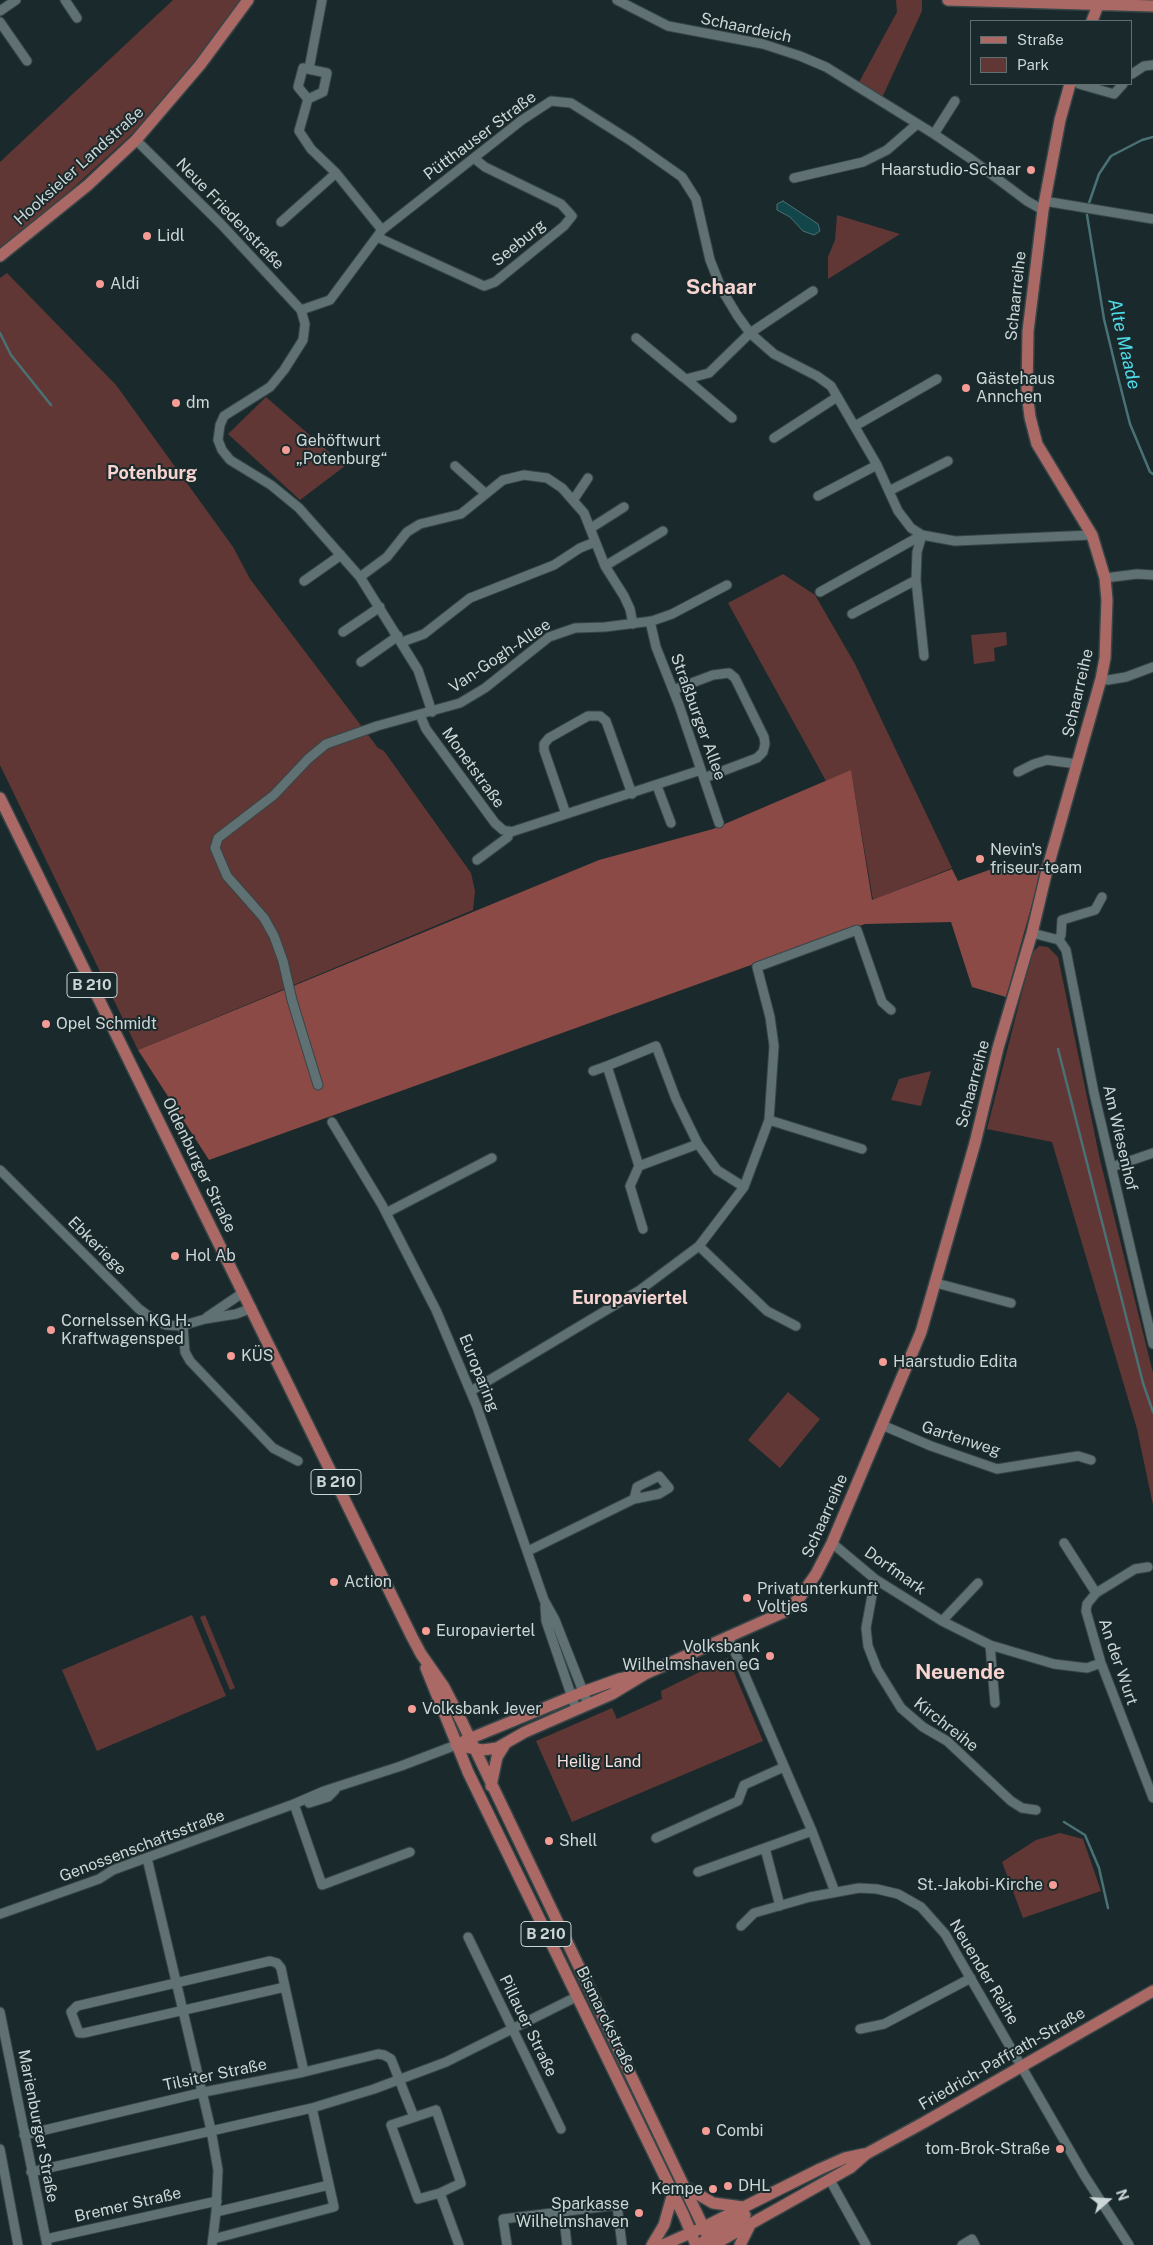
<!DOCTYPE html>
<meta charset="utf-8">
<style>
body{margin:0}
#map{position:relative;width:1153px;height:2245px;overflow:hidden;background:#1a2a2c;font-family:"Public Sans",sans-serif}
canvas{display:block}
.legend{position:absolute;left:970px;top:20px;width:162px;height:65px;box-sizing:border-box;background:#1a2a2c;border:1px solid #616f70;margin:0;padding:6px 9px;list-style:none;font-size:15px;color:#ccd6d7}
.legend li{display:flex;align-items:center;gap:10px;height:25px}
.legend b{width:25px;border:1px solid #616f70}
.north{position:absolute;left:1083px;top:2175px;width:50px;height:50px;-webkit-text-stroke:4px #1a2a2c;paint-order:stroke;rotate:71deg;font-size:14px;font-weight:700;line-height:20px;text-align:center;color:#ccd6d7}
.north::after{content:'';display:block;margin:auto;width:18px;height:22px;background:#ccd6d7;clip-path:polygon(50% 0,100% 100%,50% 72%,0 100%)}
</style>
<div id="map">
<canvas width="1153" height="2245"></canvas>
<ul class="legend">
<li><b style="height:6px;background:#ab6966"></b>Straße</li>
<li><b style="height:14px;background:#603734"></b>Park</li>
</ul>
<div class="north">N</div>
</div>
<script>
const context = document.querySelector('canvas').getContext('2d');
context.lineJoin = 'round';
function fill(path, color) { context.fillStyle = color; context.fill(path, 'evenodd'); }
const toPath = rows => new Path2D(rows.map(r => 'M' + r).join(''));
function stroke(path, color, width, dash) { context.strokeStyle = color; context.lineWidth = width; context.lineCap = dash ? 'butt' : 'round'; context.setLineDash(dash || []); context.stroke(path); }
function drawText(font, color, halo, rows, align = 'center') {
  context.font = font + ' "Public Sans",sans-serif'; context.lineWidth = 4; context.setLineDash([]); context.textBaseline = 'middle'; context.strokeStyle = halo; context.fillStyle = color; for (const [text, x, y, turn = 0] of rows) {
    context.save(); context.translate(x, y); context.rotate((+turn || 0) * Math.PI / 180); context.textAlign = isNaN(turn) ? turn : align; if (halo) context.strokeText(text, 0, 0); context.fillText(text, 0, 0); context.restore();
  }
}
fill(toPath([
 [173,0,241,0,200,55,132,134,51,208,0,250,0,162],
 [896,0,922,0,922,11,881,100,857,86,897,12],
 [837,215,900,234,828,279,828,257,835,240],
 [7,273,116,385,233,547,250,579,378,748,384,751,471,873,475,891,473,910,138,1050,0,765,0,278],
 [266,397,345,466,300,500,228,434],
 [783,574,815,595,855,664,952,868,873,900,851,771,826,781,728,603],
 [1006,632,1007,645,994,648,995,661,974,664,971,635],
 [1039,946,1048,947,1058,957,1100,1160,1153,1373,1153,1505,1137,1429,1052,1142,987,1129,1032,953],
 [931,1071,921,1106,891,1100,899,1079],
 [788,1392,820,1419,780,1468,748,1440],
 [192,1615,226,1696,97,1751,62,1670],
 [205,1615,235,1688,230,1690,200,1617],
 [728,1658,763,1741,572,1822,536,1741,612,1708,617,1719,662,1699,661,1691],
 [1060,1833,1083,1839,1101,1891,1023,1918,1002,1862,1036,1840]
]), '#603734');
fill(toPath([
 [851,770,872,900,952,869,958,881,1006,864,1043,865,1006,997,972,987,951,922,865,924,209,1160,138,1050,599,860,713,829]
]), '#8b4a45');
const water = toPath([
 [783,201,818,224,820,231,814,235,803,231,790,217,777,210,777,204,783,201]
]);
fill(water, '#12464b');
stroke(water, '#4a7175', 1);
stroke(toPath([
 [1089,203,1099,174,1111,156,1142,140,1153,137],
 [1087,215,1104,319,1117,373,1130,424,1150,472,1153,474],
 [0,333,11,355,51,405],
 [1058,1049,1143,1383,1153,1412],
 [1064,1822,1085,1835,1099,1868,1108,1908]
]), '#4a7175', 2.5);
const minor = toPath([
 [65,0,77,18],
 [617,0,668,26,763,44,800,56,826,67,934,134,971,159,1027,201,1043,210],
 [0,11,16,0],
 [0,22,27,61],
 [309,69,322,0],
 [1132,74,1144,66,1153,65],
 [1079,84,1114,94,1123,84],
 [308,99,298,87,303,68,327,73,323,92,308,99,299,131,311,149,336,173,382,230],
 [934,134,955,101],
 [136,140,221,224,301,310,305,324,303,340,284,370,270,387,224,416,220,425,218,440,222,450,230,460,271,485,299,508,360,577,418,670,432,712],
 [794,178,863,162,887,150,917,124],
 [1044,201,1153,219],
 [281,222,336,173],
 [377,237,484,286,495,282,564,226,572,216,561,204,485,167,475,159],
 [301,310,330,300,382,230,522,120,551,101,571,103,631,141,682,177,696,199,710,260,722,290,737,315,750,333,774,354,817,376,831,386,877,465,898,511,911,528,922,535,955,541,1092,535],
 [636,338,683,377,686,379,709,373,750,333,813,291],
 [686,379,732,418],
 [855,426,937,379],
 [774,438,837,397],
 [455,466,485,493],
 [889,491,948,461],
 [818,496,877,465],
 [574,499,588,478],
 [591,528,624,507],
 [922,535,917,552,916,580,924,656],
 [605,566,663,531],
 [360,577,387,557,407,532,420,524,461,514,503,480,524,475,547,478,562,488,584,513,605,566,624,596,630,609,633,624],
 [1105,578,1137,574,1153,575],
 [304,581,341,555],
 [820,592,922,535],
 [852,614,916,580],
 [650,621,656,647,679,705,719,823],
 [343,632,380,607],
 [402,642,424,634,470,598,554,565,580,548,595,542],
 [361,662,398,636],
 [1101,679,1108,680,1126,677,1153,667],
 [673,690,713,675,729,673,735,678,764,737,765,744,763,752,757,758,704,778],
 [420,715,426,729,495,823,503,830,511,832,701,770],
 [1018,772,1034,764,1047,760,1077,764],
 [657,786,671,823],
 [566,814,544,750,544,744,549,738,588,716,600,716,606,721,632,794],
 [477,860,508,837,509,831],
 [1032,933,1059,940,1066,950,1094,1093,1153,1344],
 [1059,940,1061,935,1062,920,1095,910,1102,897],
 [593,1071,607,1066],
 [318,1085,292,1000,283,961,274,936,264,918,227,876,215,848,218,838,274,795,308,759,326,744,377,726,460,703,485,688,549,637,575,628,605,627,652,621,672,614,727,585],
 [769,1120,862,1149],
 [332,1122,382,1205,436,1310,477,1407,544,1600,555,1620,588,1704],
 [698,1144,639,1166,607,1066,656,1046,676,1099,698,1144,717,1170,744,1187],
 [639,1166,630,1186,643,1229],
 [1112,1167,1153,1153],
 [0,1170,139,1309,154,1320,166,1325,181,1326,205,1319,236,1314,252,1308],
 [386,1213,492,1158],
 [699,1246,767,1311,796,1326],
 [936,1283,1011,1303],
 [207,1317,244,1292],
 [183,1326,185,1352,190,1361,273,1448,298,1461],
 [471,1391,640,1290,699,1246,744,1187,769,1120,774,1046,770,1017,757,967,857,930,882,1002,891,1010],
 [882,1425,931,1446,997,1469,1078,1456,1091,1460],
 [832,1543,875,1579,942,1621,990,1645,1054,1664,1087,1668,1101,1663],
 [1064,1543,1096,1593],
 [528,1551,634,1499,659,1494,669,1488,659,1476,637,1487,634,1499],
 [1148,1567,1135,1569,1096,1593,1087,1604,1086,1611,1101,1663,1153,1798],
 [875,1579,866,1628,868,1646,877,1669,901,1708,923,1727,947,1741,1011,1801,1022,1808,1036,1810],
 [545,1606,546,1621,576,1709],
 [942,1621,978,1583],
 [728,1636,812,1831,835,1892],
 [990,1645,995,1703],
 [309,1803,328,1797,335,1790],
 [294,1804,322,1885,410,1852],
 [656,1838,738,1801,744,1785,784,1767],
 [765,1848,780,1906],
 [147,1858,211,2130,218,2170,216,2212,212,2245],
 [698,1872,812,1831],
 [0,1914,99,1879,113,1870,294,1804,324,1791,401,1766,456,1745],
 [741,1926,754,1913,810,1897,859,1888,877,1889,898,1894,921,1907,945,1934,1084,2175,1129,2245],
 [468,1937,561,2129],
 [285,1987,84,2033,79,2033,71,2012,77,2006,270,1961,277,1963,281,1968,285,1987,304,2072],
 [0,2012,47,2245],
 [860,2029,884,2024,971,1978],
 [436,2110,461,2183,440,2193,418,2199,391,2125,436,2110],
 [24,2135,204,2092,304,2072,378,2054,384,2055,391,2059,414,2117],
 [0,2149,18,2245],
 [31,2172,312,2108,374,2089,446,2062,576,1997],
 [830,2180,866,2245],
 [440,2193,459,2245],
 [563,2210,567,2245],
 [216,2212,329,2185],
 [46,2239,217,2201],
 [213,2239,334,2207,312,2108],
 [507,2245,503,2219,617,2205,622,2245],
 [962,2245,972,2239,975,2245]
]);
const major = toPath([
 [948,0,1153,6],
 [1092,21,1100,0],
 [0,256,88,185,136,140,200,65,248,0],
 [0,798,412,1637,421,1654,444,1687,462,1722,712,2245],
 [426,1668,468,1772,684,2216,696,2245],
 [464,1741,583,1692,619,1679,638,1675],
 [456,1745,482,1750,497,1748,525,1732,612,1694,645,1674,784,1612,800,1597,816,1574,832,1543,921,1332,975,1143,998,1048,1032,933,1047,870,1101,679,1105,658,1107,600,1105,578,1092,535,1037,444,1030,417,1027,393,1028,331,1043,210,1060,120,1070,84],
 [491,1786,497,1757,505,1744],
 [689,2189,713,2203,743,2207],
 [704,2241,721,2228,745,2215],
 [652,2245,664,2225,673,2193],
 [663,2245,704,2227,820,2169,845,2158,864,2154],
 [713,2245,850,2168,866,2154,923,2123,1153,1991],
 [740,2245,749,2227]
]);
stroke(minor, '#384547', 11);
stroke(major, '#384547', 14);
stroke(minor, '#607173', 9);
stroke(major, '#ab6966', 11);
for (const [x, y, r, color] of [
 [1031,170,5,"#f59c95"],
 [147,236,5,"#f59c95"],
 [100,284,5,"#f59c95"],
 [966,388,5,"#f59c95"],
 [176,403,5,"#f59c95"],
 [286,450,5,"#f59c95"],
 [980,859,5,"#f59c95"],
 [46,1024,5,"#f59c95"],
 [175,1256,5,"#f59c95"],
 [51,1330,5,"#f59c95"],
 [231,1356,5,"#f59c95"],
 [883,1362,5,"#f59c95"],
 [334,1582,5,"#f59c95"],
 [747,1598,5,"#f59c95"],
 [426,1631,5,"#f59c95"],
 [770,1656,5,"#f59c95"],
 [412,1709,5,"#f59c95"],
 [549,1841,5,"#f59c95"],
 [1053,1885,5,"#f59c95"],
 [706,2131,5,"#f59c95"],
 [1060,2149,5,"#f59c95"],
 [728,2186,5,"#f59c95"],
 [713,2189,5,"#f59c95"],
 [639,2213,5,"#f59c95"]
]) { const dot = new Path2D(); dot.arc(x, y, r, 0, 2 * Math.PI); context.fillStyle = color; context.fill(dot); stroke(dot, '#1a2a2c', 2); }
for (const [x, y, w] of [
 [92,985,50],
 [336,1482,50],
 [546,1934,50]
]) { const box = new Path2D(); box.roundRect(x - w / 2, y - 12.5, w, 25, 4); context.fillStyle = '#1a2a2c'; context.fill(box); stroke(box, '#ccd6d7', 1); }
drawText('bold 15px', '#ccd6d7', null, [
 ["B 210",92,985],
 ["B 210",336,1482],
 ["B 210",546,1934]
]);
drawText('16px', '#ccd6d7', '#1a2a2c', [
 ["Schaardeich",746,28,12],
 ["Pütthauser Straße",480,136,-37],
 ["Hooksieler Landstraße",79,166,-42],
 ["Neue Friedenstraße",230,214,46],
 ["Seeburg",519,243,-39],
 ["Schaarreihe",1016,296,-84],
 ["Van-Gogh-Allee",500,656,-34],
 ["Schaarreihe",1078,693,-77],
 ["Straßburger Allee",698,717,70],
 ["Monetstraße",473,768,54],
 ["Schaarreihe",973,1084,-75],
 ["Am Wiesenhof",1120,1138,77],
 ["Oldenburger Straße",199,1165,64],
 ["Ebkeriege",97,1246,45],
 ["Europaring",479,1373,68],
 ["Gartenweg",961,1439,18],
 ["Schaarreihe",825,1516,-66],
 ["Dorfmark",895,1571,35],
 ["An der Wurt",1118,1662,71],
 ["Kirchreihe",946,1725,38],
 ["Genossenschaftsstraße",142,1846,-21],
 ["Neuender Reihe",984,1972,59],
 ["Bismarckstraße",606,2020,64],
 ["Pillauer Straße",528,2026,64],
 ["Friedrich-Paffrath-Straße",1002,2059,-30],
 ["Tilsiter Straße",215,2075,-12],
 ["Marienburger Straße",38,2126,79],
 ["Bremer Straße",128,2205,-13]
]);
drawText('16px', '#ccd6d7', '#1a2a2c', [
 ["Haarstudio-Schaar",1021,170,"right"],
 ["Lidl",157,236],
 ["Aldi",110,284],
 ["Gästehaus",976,379],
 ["Annchen",976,397],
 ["dm",186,403],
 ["Gehöftwurt",296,441],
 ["„Potenburg“",296,459],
 ["Nevin's",990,850],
 ["friseur-team",990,868],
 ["Opel Schmidt",56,1024],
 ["Hol Ab",185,1256],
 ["Cornelssen KG H.",61,1321],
 ["Kraftwagensped",61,1339],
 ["KÜS",241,1356],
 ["Haarstudio Edita",893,1362],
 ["Action",344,1582],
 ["Privatunterkunft",757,1589],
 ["Voltjes",757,1607],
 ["Europaviertel",436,1631],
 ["Volksbank",760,1647,"right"],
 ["Wilhelmshaven eG",760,1665,"right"],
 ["Volksbank Jever",422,1709],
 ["Shell",559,1841],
 ["St.-Jakobi-Kirche",1043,1885,"right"],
 ["Combi",716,2131],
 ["tom-Brok-Straße",1050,2149,"right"],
 ["DHL",738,2186],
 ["Kempe",703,2189,"right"],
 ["Sparkasse",629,2204,"right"],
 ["Wilhelmshaven",629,2222,"right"]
], 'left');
drawText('16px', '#f4dfdc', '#1a2a2c', [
 ["Heilig Land",599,1762]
]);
drawText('italic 18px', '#50dbea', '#1a2a2c', [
 ["Alte Maade",1124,344,77]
]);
drawText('bold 18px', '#f7d4d0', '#1a2a2c', [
 ["Potenburg",152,473],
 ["Europaviertel",630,1298]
]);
drawText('bold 21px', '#f7d4d0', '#1a2a2c', [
 ["Schaar",721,288],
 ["Neuende",960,1673]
]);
</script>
